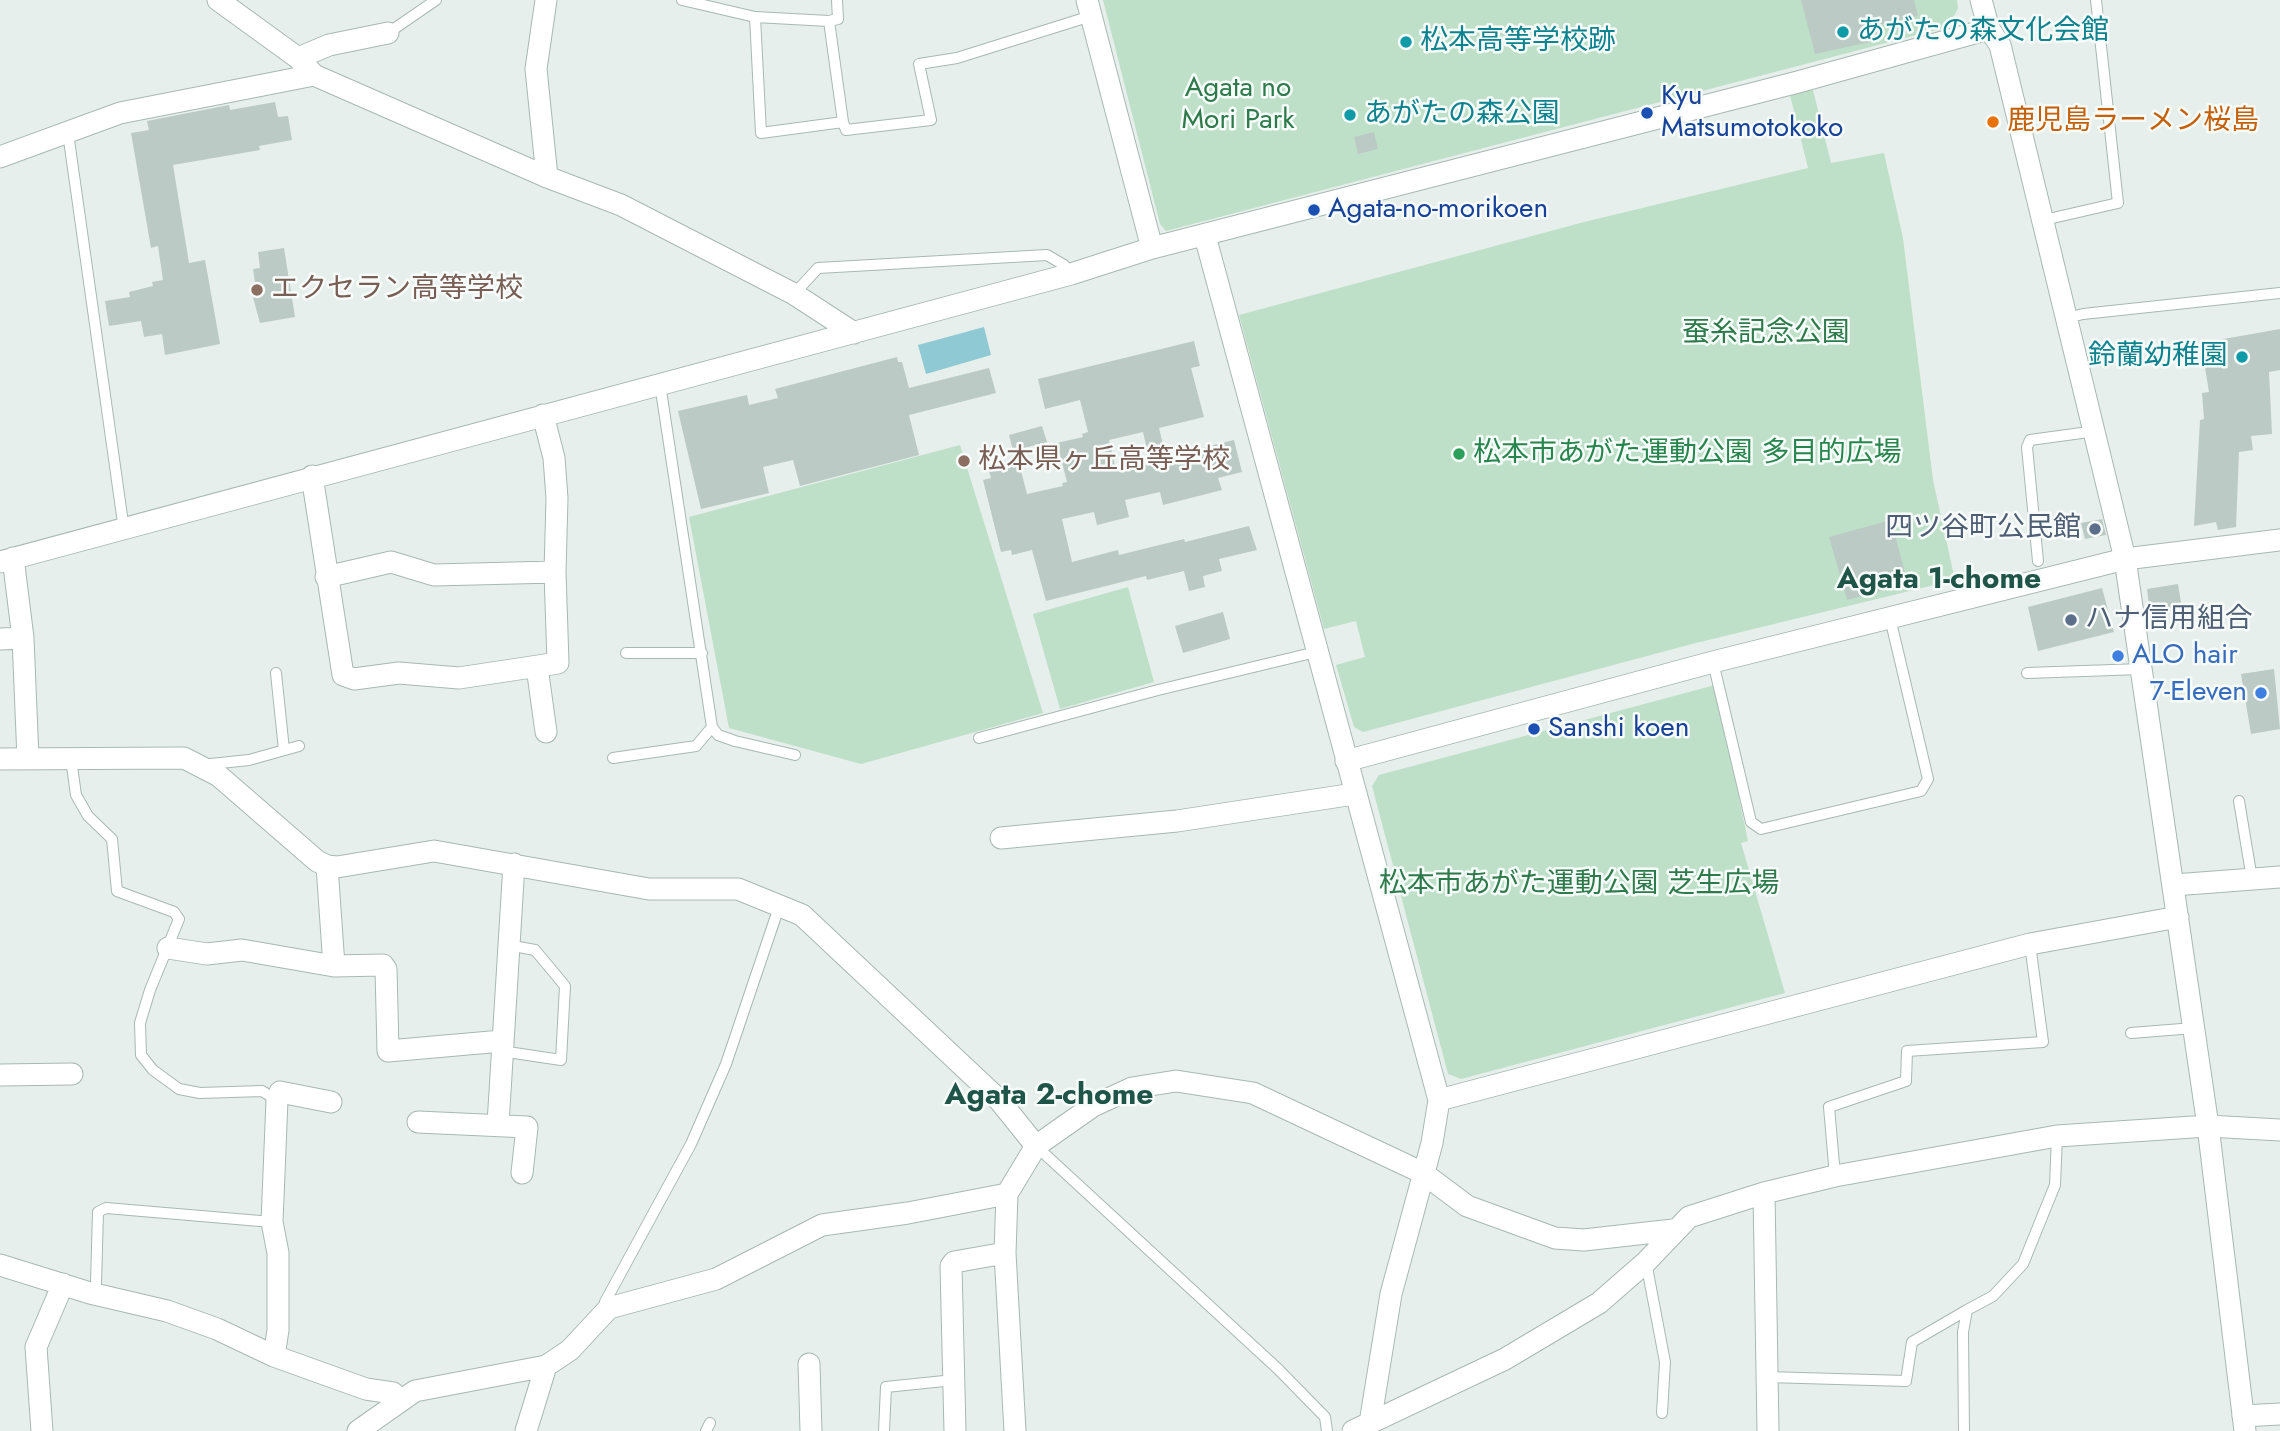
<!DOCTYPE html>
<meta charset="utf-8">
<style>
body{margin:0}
canvas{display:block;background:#e6efeb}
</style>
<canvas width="2280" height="1431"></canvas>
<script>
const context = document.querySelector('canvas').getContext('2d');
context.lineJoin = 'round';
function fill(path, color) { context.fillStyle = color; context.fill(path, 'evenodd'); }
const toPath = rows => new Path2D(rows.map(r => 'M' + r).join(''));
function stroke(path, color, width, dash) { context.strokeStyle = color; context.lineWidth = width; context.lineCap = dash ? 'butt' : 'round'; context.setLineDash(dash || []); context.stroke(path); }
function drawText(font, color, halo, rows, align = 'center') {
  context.font = font + ' Jost,"Noto Sans JP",sans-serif'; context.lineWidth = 5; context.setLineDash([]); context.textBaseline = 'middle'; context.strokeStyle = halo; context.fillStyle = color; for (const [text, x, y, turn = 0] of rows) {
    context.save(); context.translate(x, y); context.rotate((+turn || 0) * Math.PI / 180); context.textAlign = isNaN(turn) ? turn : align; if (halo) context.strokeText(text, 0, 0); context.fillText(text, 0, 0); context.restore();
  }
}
fill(toPath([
 [1103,0,1957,0,1958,9,1947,27,1166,231,1160,224],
 [1812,86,1831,163,1884,153,1903,238,1933,480,1955,580,1692,644,1363,732,1354,727,1336,665,1365,657,1356,621,1324,629,1239,315,1584,222,1808,168,1789,91],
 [960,445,1043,713,861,764,729,728,689,517],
 [1128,587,1154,682,1060,709,1033,614],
 [1715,685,1748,841,1741,843,1785,993,1461,1079,1448,1074,1372,786,1379,775]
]), '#bfe0c8');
fill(toPath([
 [984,327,991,355,926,374,918,345]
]), '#8ec9d4');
fill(toPath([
 [1801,0,1914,0,1918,16,1875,26,1879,40,1815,54],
 [275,102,278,117,288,116,292,140,259,146,260,150,173,165,189,263,205,260,220,344,165,355,162,334,144,337,141,321,109,326,105,301,130,297,129,292,153,286,152,282,163,280,158,246,151,248,131,133,149,130,147,121,229,105,230,110],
 [1374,132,1378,149,1358,154,1354,137],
 [284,248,295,317,260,323,251,290,256,289,253,269,260,268,258,252],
 [2280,329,2280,370,2269,372,2272,434,2251,436,2253,450,2239,452,2236,527,2218,530,2216,522,2194,526,2200,420,2204,419,2202,393,2209,392,2201,343],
 [1194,341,1200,366,1191,368,1204,417,1159,428,1166,457,1234,440,1242,472,1218,478,1222,490,1163,505,1160,492,1125,500,1129,517,1097,525,1094,512,1062,519,1072,562,1118,550,1119,555,1184,539,1185,542,1249,526,1257,550,1219,559,1222,571,1203,576,1205,587,1189,591,1184,571,1147,580,1146,576,1046,601,1032,550,1012,555,1011,550,1001,552,983,480,991,478,989,471,1019,463,1027,494,1063,486,1062,483,1067,482,1057,443,1083,437,1082,434,1088,432,1080,400,1045,409,1038,379],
 [1143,432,1150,462,1116,470,1109,440],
 [897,357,898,362,902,362,909,388,989,368,996,393,909,415,919,455,800,486,793,460,763,467,769,493,701,509,678,411,747,395,749,405,778,398,775,389],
 [1042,426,1047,442,1013,451,1009,435],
 [2102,519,2106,535,2085,539,2081,523],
 [1891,520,1908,584,1847,600,1829,537],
 [2178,584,2182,609,2150,614,2147,589],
 [2102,588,2114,632,2038,651,2028,607],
 [1223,612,1230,639,1183,653,1175,626],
 [2274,669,2280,729,2251,734,2241,674]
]), '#bbcac4');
const service = toPath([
 [682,0,755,17,761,133,843,122,846,130,931,120,919,64,957,58,1091,16],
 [755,17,829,21,843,122],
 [829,21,838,19,837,0],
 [388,33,436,0],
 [68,133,124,530],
 [2044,220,2118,203,2096,0],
 [794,294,818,268,1047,255,1064,265,1071,274],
 [2067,318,2083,314,2280,293],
 [660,384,712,727,718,735,735,741,795,755],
 [2038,561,2027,447,2030,440,2096,431],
 [626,653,702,653],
 [1713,662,1751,822,1761,829,1921,791,1928,779,1890,618],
 [276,673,284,750],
 [2027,673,2141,669],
 [979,738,1158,690,1316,652],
 [613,758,696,746,712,727],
 [71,759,76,795,88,816,112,839,117,891,174,912,179,919,150,990,140,1023,141,1055,153,1070,179,1089,200,1093,262,1091,277,1100],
 [201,765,249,760,299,746],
 [2239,801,2252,879],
 [2131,1033,2194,1028],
 [501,1051,561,1060,565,986,535,950,508,945],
 [1036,1146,1278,1369,1325,1417,1327,1431],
 [1835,1176,1829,1107,1906,1081,1907,1051,2043,1042,2030,944],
 [1646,1262,1665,1362,1662,1413],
 [90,1293,96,1284,98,1212,106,1208,272,1222],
 [609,1308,605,1302,691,1144,726,1064,779,907],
 [1767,1377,1906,1381,1912,1342,1967,1310],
 [706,1431,710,1423],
 [884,1431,886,1387,954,1380],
 [1964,1431,1963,1332,1967,1310,1993,1296,2023,1264,2055,1185,2057,1136]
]);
const minor = toPath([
 [218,0,298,58,314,75,547,177,621,205,794,294,854,333],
 [546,0,536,69,547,177],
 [1087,0,1152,248],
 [298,58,329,45,388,33],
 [0,157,120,113,314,75],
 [1205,236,1439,1100,1432,1143,1391,1294,1370,1423],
 [312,476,343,675,354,679,399,673,459,678,558,663,555,572,557,498,554,458,543,415],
 [13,558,23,638,28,759],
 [2125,559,2280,540],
 [0,562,1071,274,1152,248,1798,82,1989,29,2000,45,2125,559,2208,1126],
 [326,577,391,562,434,575,555,572],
 [0,639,23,638],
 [537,667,546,732],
 [0,759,184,758,219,776,317,861,327,866,337,867,434,851,649,889,738,889,802,915,999,1100,1036,1146],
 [1001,838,1177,821,1354,794],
 [327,866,334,966],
 [2174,885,2280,877],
 [168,948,207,954,242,950,334,966,383,965,386,969,388,1051,502,1041],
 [0,1075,72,1074],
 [1439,1100,2030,944,2178,917],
 [418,1122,527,1127,522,1173],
 [498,1124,514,864],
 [1764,1193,1768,1431],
 [1007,1194,1005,1253,1015,1431],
 [0,1265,90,1293,167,1311,217,1329,274,1356,366,1389,393,1393,400,1400],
 [274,1356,278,1330,278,1253,272,1222,277,1100,280,1092,331,1102],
 [809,1364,811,1431],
 [2243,1416,2280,1414],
 [42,1431,36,1347,63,1284],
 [358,1431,415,1391,546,1366,570,1350,609,1308,716,1279,822,1225,908,1213,1007,1194,1036,1146,1093,1106,1132,1088,1176,1081,1253,1093,1423,1173,1467,1206,1555,1238,1584,1240,1673,1230],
 [526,1431,546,1366],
 [955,1431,951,1266,954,1262,1005,1253],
 [1353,1431,1505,1359,1599,1303,1646,1262,1689,1217,1764,1193,1835,1176,2057,1136,2208,1126,2280,1130]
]);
const tertiary = toPath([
 [1981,0,1989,29],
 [1346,761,1713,662,2125,559],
 [2208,1126,2245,1431]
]);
stroke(service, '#a8b8b2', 12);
stroke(minor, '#a8b8b2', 23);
stroke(tertiary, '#a8b8b2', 23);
stroke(service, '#fff', 10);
stroke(minor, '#fff', 21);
stroke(tertiary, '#fff', 21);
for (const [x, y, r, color] of [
 [1843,32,7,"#0f9aa8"],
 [1406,42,7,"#0f9aa8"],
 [1647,113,7,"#1a4fb4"],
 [1350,115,7,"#0f9aa8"],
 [1993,122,7,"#e8710a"],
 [1314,210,7,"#1a4fb4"],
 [257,290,7,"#8d6e63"],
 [2242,357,7,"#0f9aa8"],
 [1459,454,7,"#2e9e5b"],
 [964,461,7,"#8d6e63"],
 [2095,529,7,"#5c6f8a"],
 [2071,620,7,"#5c6f8a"],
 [2118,656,7,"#3f7fe0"],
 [2261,693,7,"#3f7fe0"],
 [1534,729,7,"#1a4fb4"]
]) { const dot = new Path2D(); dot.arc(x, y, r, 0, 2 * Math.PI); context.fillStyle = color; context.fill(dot); stroke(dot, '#f7fbf9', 2.5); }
drawText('28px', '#0d838f', '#f7fbf9', [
 ["あがたの森文化会館",1857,32],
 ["松本高等学校跡",1420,42],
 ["あがたの森公園",1364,115],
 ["鈴蘭幼稚園",2228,357,"right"]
], 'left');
drawText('28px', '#2d7a4b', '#f7fbf9', [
 ["Agata no",1238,89],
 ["Mori Park",1238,121],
 ["蚕糸記念公園",1766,334],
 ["松本市あがた運動公園 芝生広場",1579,885]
]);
drawText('28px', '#164399', '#f7fbf9', [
 ["Kyu",1661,97],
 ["Matsumotokoko",1661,129],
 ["Agata-no-morikoen",1328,210],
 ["Sanshi koen",1548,729]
], 'left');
drawText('28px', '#c56008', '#f7fbf9', [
 ["鹿児島ラーメン桜島",2007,122]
], 'left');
drawText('28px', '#785e54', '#f7fbf9', [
 ["エクセラン高等学校",271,290],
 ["松本県ヶ丘高等学校",978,461]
], 'left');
drawText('28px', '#27864d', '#f7fbf9', [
 ["松本市あがた運動公園 多目的広場",1473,454]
], 'left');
drawText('28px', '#4e5e75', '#f7fbf9', [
 ["四ツ谷町公民館",2081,529],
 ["ハナ信用組合",2085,620,"left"]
], 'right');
drawText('28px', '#366cbe', '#f7fbf9', [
 ["ALO hair",2132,656],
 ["7-Eleven",2247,693,"right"]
], 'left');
drawText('bold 30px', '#1f5548', '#f7fbf9', [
 ["Agata 1-chome",1939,581],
 ["Agata 2-chome",1049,1097]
]);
</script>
